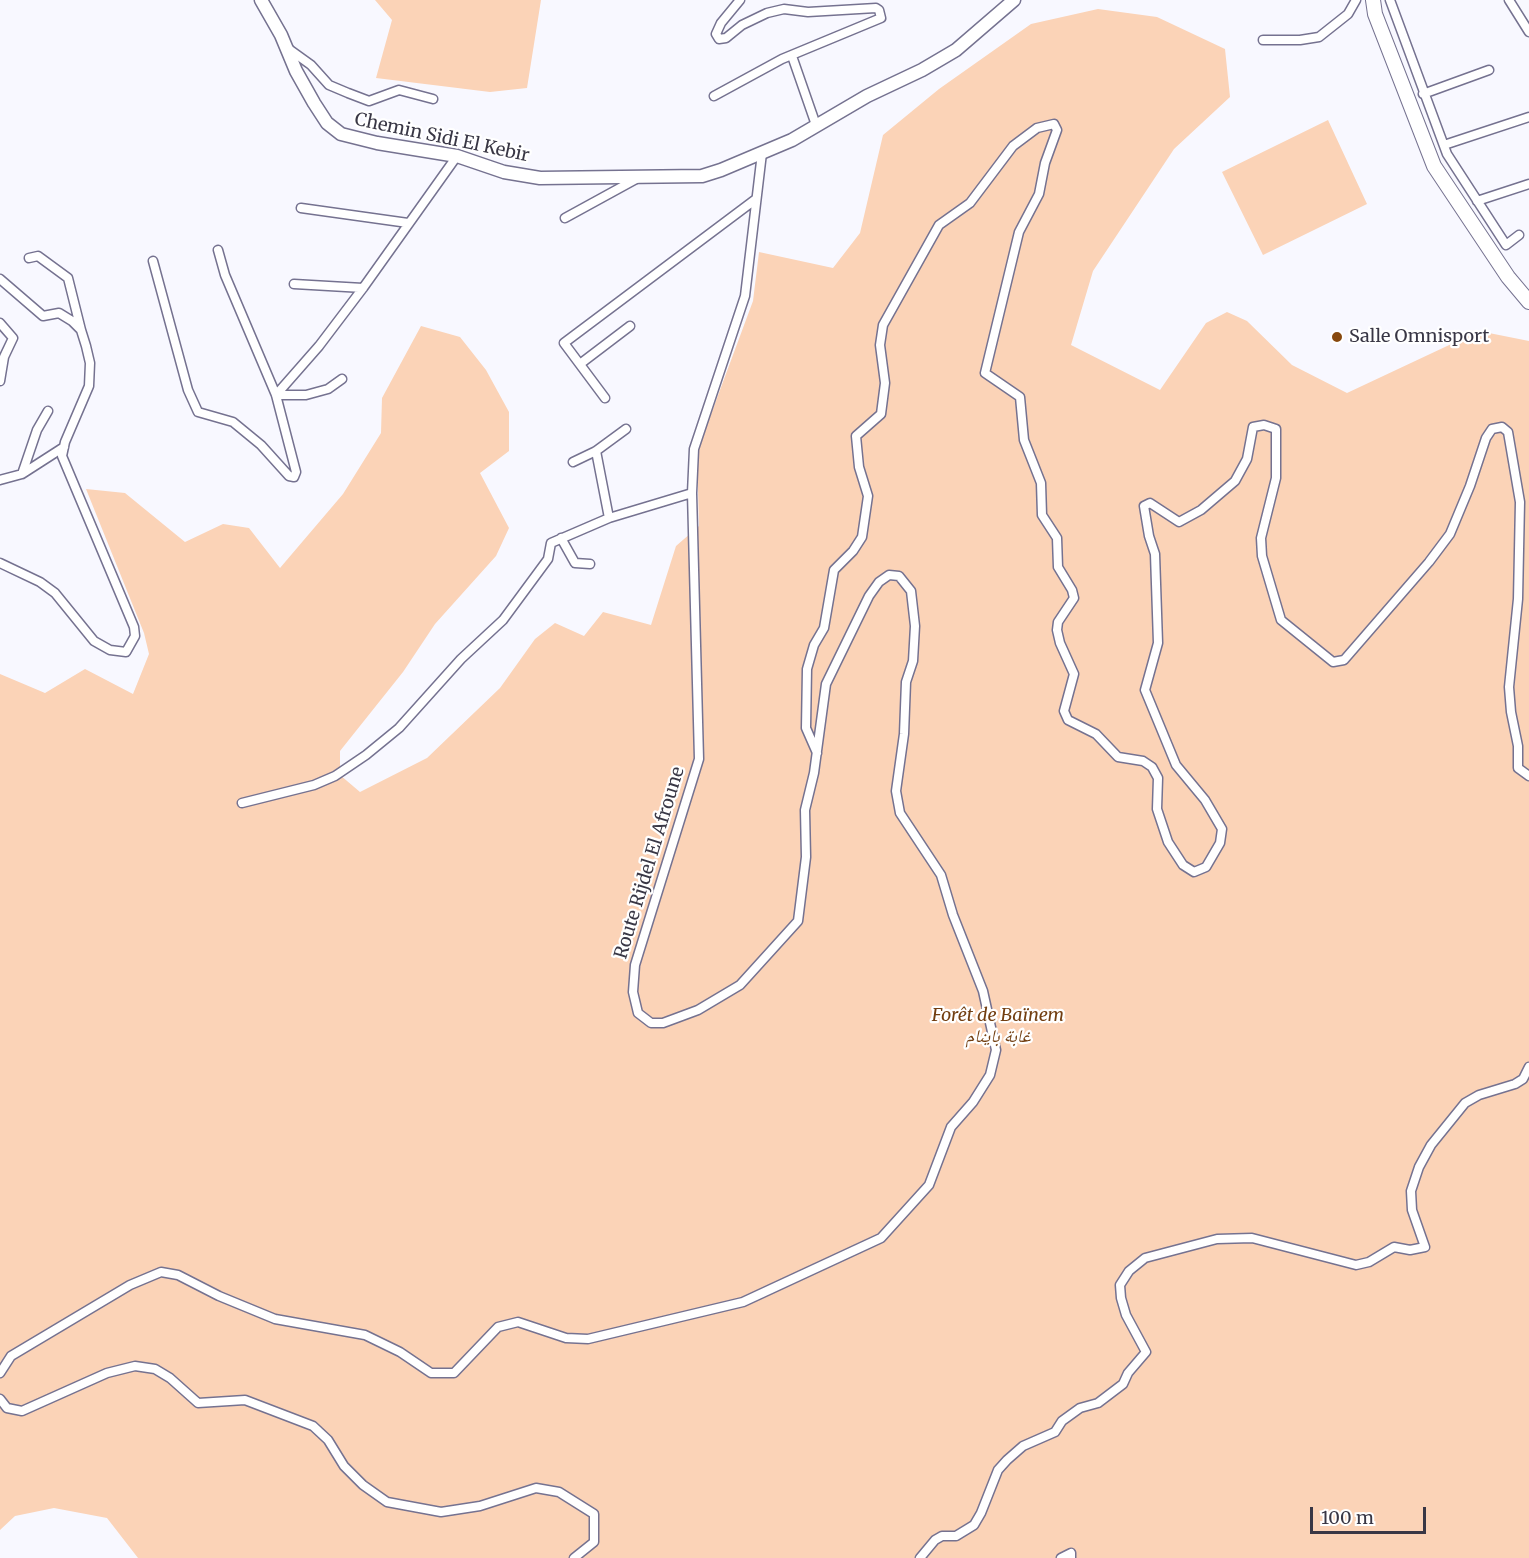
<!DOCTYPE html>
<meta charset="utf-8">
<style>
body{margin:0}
#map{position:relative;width:1529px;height:1558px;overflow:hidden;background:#f8f8ff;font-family:Merriweather,serif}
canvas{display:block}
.scale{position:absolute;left:1310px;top:1507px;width:116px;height:27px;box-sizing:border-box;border:3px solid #393745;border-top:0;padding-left:8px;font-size:18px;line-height:21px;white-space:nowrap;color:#393745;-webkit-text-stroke:4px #fff;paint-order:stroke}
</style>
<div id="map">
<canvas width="1529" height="1558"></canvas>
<div class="scale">100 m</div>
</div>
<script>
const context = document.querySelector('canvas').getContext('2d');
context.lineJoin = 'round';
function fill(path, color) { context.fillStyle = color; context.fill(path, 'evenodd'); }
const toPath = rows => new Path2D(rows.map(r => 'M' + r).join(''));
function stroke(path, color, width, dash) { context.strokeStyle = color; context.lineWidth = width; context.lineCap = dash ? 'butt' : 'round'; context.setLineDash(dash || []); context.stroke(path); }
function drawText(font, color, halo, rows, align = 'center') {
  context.font = font + ' Merriweather,"Noto Naskh Arabic",serif'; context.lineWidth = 4.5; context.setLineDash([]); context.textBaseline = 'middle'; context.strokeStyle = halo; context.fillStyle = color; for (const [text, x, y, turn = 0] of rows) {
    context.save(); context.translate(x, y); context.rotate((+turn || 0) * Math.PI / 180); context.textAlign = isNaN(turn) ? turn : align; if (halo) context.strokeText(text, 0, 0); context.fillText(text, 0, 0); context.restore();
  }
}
fill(toPath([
 [375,0,541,0,527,88,490,92,376,78,392,20],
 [1098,9,1157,17,1225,49,1230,97,1174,149,1093,271,1071,345,1160,390,1206,323,1227,312,1247,321,1292,365,1347,393,1479,331,1529,341,1529,1558,138,1558,107,1518,54,1508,15,1516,0,1530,0,674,45,693,85,669,133,694,149,654,144,633,86,489,125,493,185,542,223,524,249,528,280,568,343,494,381,433,382,398,421,326,460,337,486,370,509,412,509,451,480,473,509,528,496,556,435,624,403,672,340,751,340,775,360,792,427,758,500,688,535,639,555,623,584,636,603,612,651,625,676,546,699,526,697,452,753,301,759,252,833,268,860,233,883,135,939,89,1031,24],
 [1328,120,1367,204,1263,255,1222,172]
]), '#fbd3b7');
const street = toPath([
 [1390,0,1447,154,1506,245,1519,235],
 [1509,0,1529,32],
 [1263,40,1300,40,1319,37,1348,14,1356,0],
 [286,47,311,65,329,85,348,93,369,101,399,90,433,99],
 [792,56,816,125],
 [1423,94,1489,70],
 [714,96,782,59,881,18,879,10,876,8,808,12,784,9,767,13,742,25,726,38,719,39,716,34,721,23,740,0],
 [1444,145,1529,117],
 [1477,201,1529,184],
 [301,208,408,223],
 [565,218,638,178],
 [29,258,38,256,68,278,81,330],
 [153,261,188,390,198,412,233,422,261,445,289,476,294,477,296,472,276,395,225,275,218,250],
 [0,279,43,316,59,313,72,321,81,330,86,346,90,363,89,386,65,442,62,456,134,627,135,636,126,652,110,650,94,641,55,593,40,582,0,563],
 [294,284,363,288],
 [0,323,13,338,4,357,0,381],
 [580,364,630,326],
 [276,395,319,346,363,288,457,156],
 [276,395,306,395,328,389,342,379],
 [605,398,564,343,756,199],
 [596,451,609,518],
 [573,462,596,451,626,429],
 [22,474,37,430,48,411],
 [0,480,22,474,64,447],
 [561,538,575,563,590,564],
 [817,753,806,728,807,669,814,645,824,628,834,570,853,551,862,537,868,496,859,467,856,436,881,414,885,383,880,345,883,325,939,225,970,203,1013,146,1037,128,1054,124,1057,130,1045,163,1039,194,1019,232,985,373,1020,397,1024,440,1041,483,1042,515,1057,538,1058,567,1072,590,1074,598,1058,622,1057,630,1060,643,1074,674,1064,711,1068,720,1096,734,1118,757,1143,761,1152,767,1158,778,1157,809,1168,842,1183,865,1194,872,1206,867,1220,843,1222,829,1205,800,1176,765,1145,690,1158,643,1155,554,1149,536,1144,506,1150,503,1179,522,1201,510,1235,481,1247,459,1253,427,1264,425,1276,429,1276,478,1261,538,1262,556,1281,620,1333,662,1344,660,1429,562,1450,534,1470,486,1486,438,1492,429,1502,427,1508,432,1520,502,1518,599,1509,687,1511,712,1518,746,1518,768,1529,776],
 [242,803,314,785,335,776,366,755,399,728,461,659,503,620,548,559,551,543,609,518,692,493,694,449,745,296,762,153],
 [0,1373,11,1356,130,1285,161,1272,178,1275,219,1296,275,1319,365,1335,400,1352,431,1373,454,1373,498,1327,518,1322,566,1338,588,1339,743,1302,881,1238,929,1185,951,1127,973,1102,990,1075,996,1050,983,991,953,915,941,875,900,813,896,791,904,734,906,682,913,661,915,626,911,591,899,576,889,575,879,582,869,596,826,684,814,773,805,810,806,857,798,921,740,985,698,1010,663,1023,651,1023,638,1013,633,992,635,965,699,759,692,493],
 [0,1399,7,1408,22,1411,107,1373,135,1366,155,1369,170,1378,198,1403,245,1400,313,1426,328,1440,344,1466,363,1485,387,1502,441,1512,480,1506,536,1488,559,1492,594,1514,594,1542,574,1558],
 [920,1558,935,1540,942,1536,956,1536,974,1525,981,1513,998,1470,1007,1460,1023,1446,1055,1432,1062,1421,1080,1408,1098,1403,1123,1384,1128,1373,1146,1352,1126,1315,1121,1298,1120,1285,1129,1271,1145,1258,1217,1239,1252,1238,1356,1265,1369,1262,1394,1247,1410,1250,1425,1247,1412,1210,1411,1191,1419,1167,1431,1145,1465,1103,1479,1095,1515,1084,1523,1079,1529,1067],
 [1061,1558,1071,1553,1071,1558]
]);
const secondary = toPath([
 [261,0,281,35,296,71,314,103,327,123,341,134,377,143,457,156,504,172,540,178,702,176,721,170,792,140,867,96,922,70,956,50,1014,0]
]);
const primary = toPath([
 [1373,0,1375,14,1434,166,1508,277,1529,302]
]);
stroke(street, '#757290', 11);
stroke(secondary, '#757290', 15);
stroke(primary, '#757290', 16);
stroke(street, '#fff', 8);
stroke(secondary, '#fff', 12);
stroke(primary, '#fff', 14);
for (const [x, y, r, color] of [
 [1337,337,6,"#88490e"]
]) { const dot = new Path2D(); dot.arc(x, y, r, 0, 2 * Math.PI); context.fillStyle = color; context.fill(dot); stroke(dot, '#fff', 2); }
drawText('18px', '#393745', '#fff', [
 ["Chemin Sidi El Kebir",442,138,12],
 ["Route Rijdel El Afroune",650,863,-73]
]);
drawText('18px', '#393745', '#fff', [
 ["Salle Omnisport",1349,337]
], 'left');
drawText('italic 18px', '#723e10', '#fff', [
 ["Forêt de Baïnem",998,1016],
 ["غابة باينام",998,1037]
]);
</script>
